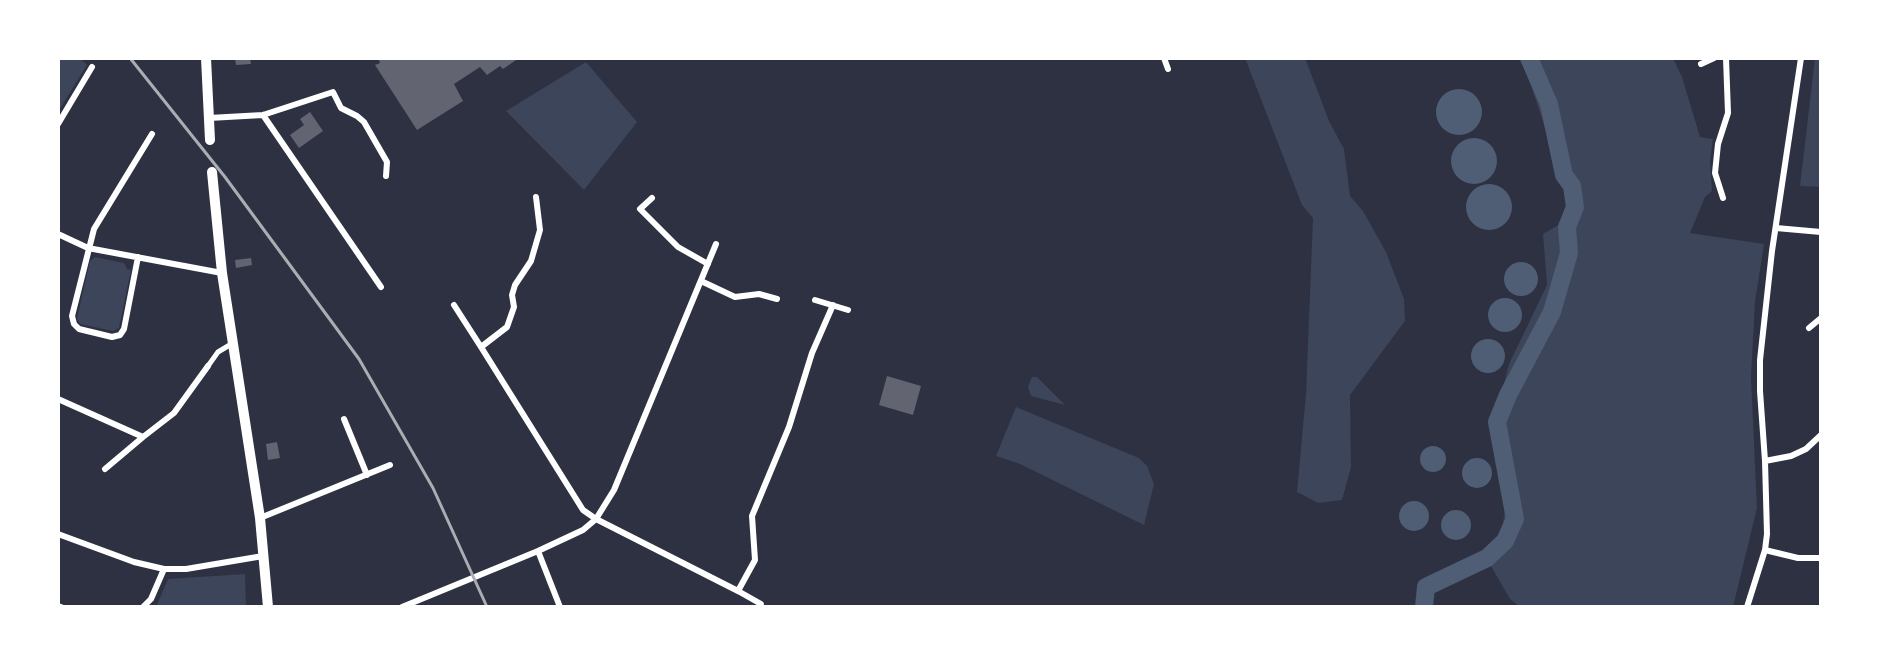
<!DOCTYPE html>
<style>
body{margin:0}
#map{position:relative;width:1879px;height:665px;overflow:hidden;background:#2d3142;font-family:Ubuntu,sans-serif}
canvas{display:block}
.frame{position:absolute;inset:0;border:60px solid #fff;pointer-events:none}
</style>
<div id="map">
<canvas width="1879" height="665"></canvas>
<div class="frame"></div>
</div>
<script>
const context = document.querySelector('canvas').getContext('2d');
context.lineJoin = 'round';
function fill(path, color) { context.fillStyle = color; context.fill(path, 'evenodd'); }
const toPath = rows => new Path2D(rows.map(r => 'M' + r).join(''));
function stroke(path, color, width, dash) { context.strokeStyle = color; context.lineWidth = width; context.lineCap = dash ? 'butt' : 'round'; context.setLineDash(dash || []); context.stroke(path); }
fill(toPath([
 [58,58,80,58,87,65,58,112],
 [1245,58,1305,58,1329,121,1344,149,1350,196,1363,211,1386,252,1404,299,1405,321,1350,395,1351,467,1342,500,1318,503,1297,492,1306,394,1313,218,1302,205],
 [1522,58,1673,58,1682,77,1700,137,1713,139,1710,161,1712,191,1705,197,1690,233,1764,244,1755,302,1751,377,1757,508,1733,607,1520,607,1510,599,1491,566,1498,548,1506,506,1491,434,1509,364,1547,285,1543,234,1574,216],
 [1815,58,1821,58,1821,187,1800,186],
 [586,62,637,122,584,190,506,111],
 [95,257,124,263,127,269,131,270,119,328,113,331,80,324,77,318,90,261],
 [1032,377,1037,377,1065,405,1031,396,1028,387],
 [1016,407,1139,458,1147,466,1154,484,1144,525,1020,464,996,456],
 [245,574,246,607,156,607,168,579]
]), '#3c4559');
fill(toPath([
 '1436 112a23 23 0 1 1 46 0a23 23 0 1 1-46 0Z',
 '1451 161a23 23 0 1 1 46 0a23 23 0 1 1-46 0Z',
 '1466 207a23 23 0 1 1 46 0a23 23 0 1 1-46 0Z',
 '1504 279a17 17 0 1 1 34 0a17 17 0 1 1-34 0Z',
 '1488 315a17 17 0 1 1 34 0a17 17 0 1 1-34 0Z',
 '1471 356a17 17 0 1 1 34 0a17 17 0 1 1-34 0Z',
 '1420 459a13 13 0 1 1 26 0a13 13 0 1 1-26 0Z',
 '1462 473a15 15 0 1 1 30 0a15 15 0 1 1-30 0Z',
 '1399 516a15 15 0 1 1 30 0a15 15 0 1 1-30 0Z',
 '1441 525a15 15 0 1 1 30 0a15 15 0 1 1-30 0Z'
]), '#4f5d75');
stroke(toPath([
 [1424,607,1426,587,1487,558,1505,541,1515,519,1497,422,1508,395,1552,312,1569,253,1567,227,1575,207,1572,186,1564,175,1549,104,1529,58]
]), '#4f5d75', 18);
fill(toPath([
 [235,58,250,58,251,64,236,65],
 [378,58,519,58,503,69,500,66,487,75,480,67,454,84,463,101,417,130,375,65,380,63],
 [310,112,323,131,299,148,290,135,304,125,300,119],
 [251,258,252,265,236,268,235,260],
 [887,376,921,386,913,415,879,405],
 [277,442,280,458,268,460,266,444]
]), '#626471');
stroke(toPath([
 [208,366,218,352,233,343]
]), '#fff', 5);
stroke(toPath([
 [1164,58,1168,69],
 [1701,64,1714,58],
 [263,115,381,287],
 [209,118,263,115,333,92,341,108,357,116,364,122,387,162,386,176],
 [58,124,92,67],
 [652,198,640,209,678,247,708,264],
 [1723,198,1715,173,1718,144,1728,113,1726,58],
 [1776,228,1821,232],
 [58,234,88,248,222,273],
 [138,257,124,329,120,335,112,337,79,329,74,324,72,316,94,229,152,134],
 [701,281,735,297,759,294,777,299],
 [815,300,848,310],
 [454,305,481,347,507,327,514,307,512,295,515,285,531,261,540,230,536,197],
 [1809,328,1821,318],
 [481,347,583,510,596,519,738,591,761,604,760,607],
 [58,399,143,437,174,413,208,366],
 [344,419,367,475],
 [1765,461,1791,456,1806,449,1821,435],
 [105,469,143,437],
 [260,518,390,465],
 [58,534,134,562,164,569,186,569,263,556],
 [1765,550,1798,558,1821,558],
 [538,551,560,607],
 [738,591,755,560,752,516,789,427,812,353,833,305],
 [58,606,61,607],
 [143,607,151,599,164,569],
 [402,607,538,551,583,530,596,519,614,490,716,244],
 [1747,607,1765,550,1767,534,1765,461,1760,391,1760,360,1772,251,1801,58]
]), '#fff', 6);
stroke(toPath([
 [206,58,210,140],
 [212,172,222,273,260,518,268,607]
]), '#fff', 10);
stroke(toPath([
 [130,58,225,177,359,359,433,488,487,607]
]), '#abadb3', 3);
</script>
